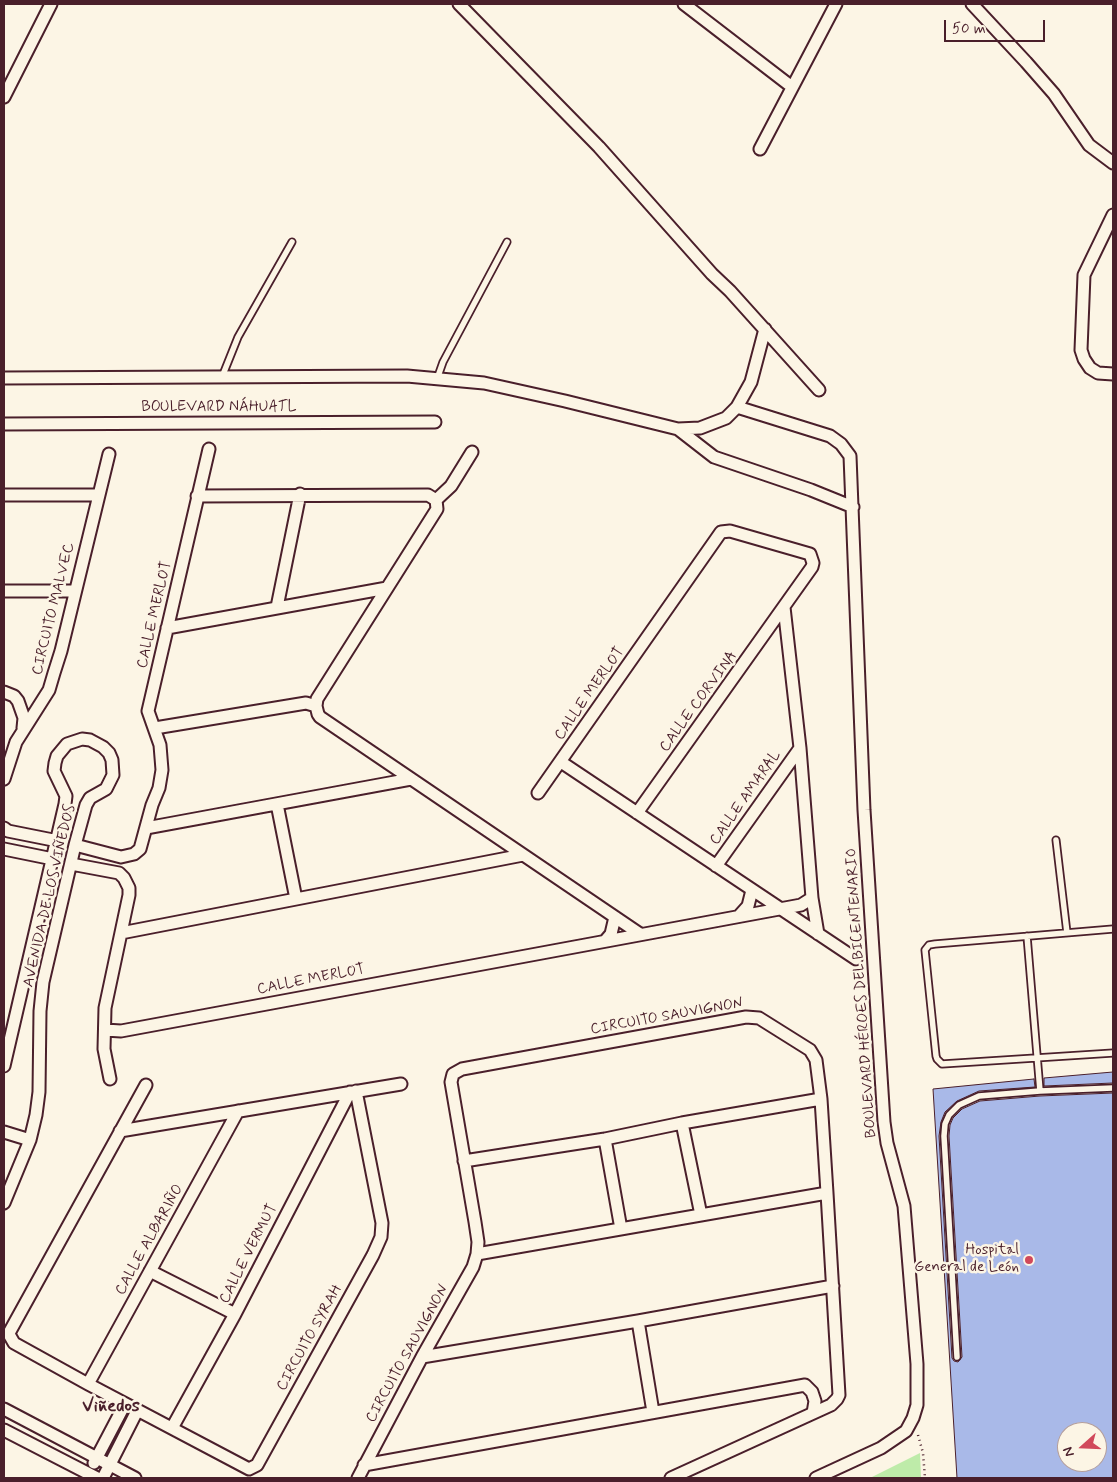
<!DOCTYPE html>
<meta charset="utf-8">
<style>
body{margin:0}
#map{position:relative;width:1117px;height:1482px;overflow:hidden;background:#fcf5e5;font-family:Mynerve,sans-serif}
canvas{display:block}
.frame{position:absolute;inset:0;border:5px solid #4a1f2b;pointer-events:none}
.north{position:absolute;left:1057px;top:1422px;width:50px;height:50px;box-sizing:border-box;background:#fcf5e5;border:1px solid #b59f9b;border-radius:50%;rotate:250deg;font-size:14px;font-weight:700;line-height:20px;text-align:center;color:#4a1f2b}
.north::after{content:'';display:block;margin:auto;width:18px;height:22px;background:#d1495b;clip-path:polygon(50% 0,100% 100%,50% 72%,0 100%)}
.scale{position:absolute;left:944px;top:20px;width:101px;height:22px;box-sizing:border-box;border:2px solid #4a1f2b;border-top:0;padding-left:6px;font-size:15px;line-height:18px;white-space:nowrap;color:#4a1f2b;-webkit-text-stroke:4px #fcf5e5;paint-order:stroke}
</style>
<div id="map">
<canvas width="1117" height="1482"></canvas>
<div class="frame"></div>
<div class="north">N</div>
<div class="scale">50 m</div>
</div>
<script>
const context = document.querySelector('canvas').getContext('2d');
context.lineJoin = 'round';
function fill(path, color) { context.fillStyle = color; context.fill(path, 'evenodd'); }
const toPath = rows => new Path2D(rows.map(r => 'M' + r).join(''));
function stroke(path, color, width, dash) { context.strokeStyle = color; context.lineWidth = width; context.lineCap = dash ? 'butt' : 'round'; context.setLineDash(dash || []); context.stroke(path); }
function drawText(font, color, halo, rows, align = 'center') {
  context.font = font + ' Mynerve,sans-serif'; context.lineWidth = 5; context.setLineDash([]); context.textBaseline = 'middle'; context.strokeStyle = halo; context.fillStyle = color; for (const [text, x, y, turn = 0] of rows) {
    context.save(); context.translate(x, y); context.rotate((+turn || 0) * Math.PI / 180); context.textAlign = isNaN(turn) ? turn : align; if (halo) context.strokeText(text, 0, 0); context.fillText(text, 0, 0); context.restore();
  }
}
fill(toPath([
 [920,1453,921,1478,870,1478]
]), '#beeba9');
const building = toPath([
 [1113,1072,1113,1083,1044,1086,1044,1078,1113,1072],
 [1034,1079,1035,1087,979,1091,957,1101,945,1112,941,1122,939,1136,952,1358,954,1361,958,1362,962,1357,949,1136,950,1125,953,1118,962,1109,980,1101,1040,1096,1113,1093,1113,1478,957,1478,933,1089,1034,1079],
 [1067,1432,1097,1432,1097,1462,1067,1462,1067,1432]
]);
fill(building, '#a9b9e8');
stroke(building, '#4a1f2b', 1);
const lane = toPath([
 [222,377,238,337,292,242],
 [437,379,443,362,507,242],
 [1056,840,1067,933],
 [1113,929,935,944,929,945,925,950,936,1056,937,1059,942,1064,1113,1053],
 [1027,936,1040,1091],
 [957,1357,944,1136,945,1124,949,1115,959,1105,979,1096,1040,1091,1113,1088]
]);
const street = toPath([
 [459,4,599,147,712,274,730,291,819,390],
 [684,4,792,87],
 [972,4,1026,62,1054,94,1089,145,1113,163],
 [4,97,51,4],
 [760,149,836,4],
 [1113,215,1084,275,1081,350,1084,359,1090,368,1098,373,1113,374],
 [4,378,407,376,484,383,565,401,678,429,700,428,726,418,737,407,751,382,765,329],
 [737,407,830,436,841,444,850,456,864,810,884,1122,887,1143,904,1206,917,1364,917,1405,913,1418,906,1431,881,1448,816,1478],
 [4,424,435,422],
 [678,429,714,457,811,490,853,507],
 [4,495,98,495],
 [197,496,428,495,436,500,437,509,317,699,316,706,318,714,320,717,640,934],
 [436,500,451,486,472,452],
 [4,591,75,591],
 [277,607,300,494],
 [784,607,800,748,812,898,818,934],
 [167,628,387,588],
 [4,692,14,696,18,701,24,718,23,728],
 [155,728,306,703,316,706],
 [561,762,856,959],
 [4,779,16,742,49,690,54,673,61,651,109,454],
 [538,793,721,532,730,531,810,554,813,563,812,567,637,813],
 [277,804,296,899],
 [4,828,8,831,58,841],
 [146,828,411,779],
 [75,845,121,857,134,854,140,849,152,805,159,788,162,770,160,745,148,711,209,449],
 [4,849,53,859],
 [71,864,119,873,124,878,129,888,129,895,105,1008,104,1049,110,1079],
 [716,866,800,748],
 [739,916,748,906,752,890],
 [121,933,523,855],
 [605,941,611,934,615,917],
 [105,1030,121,1031,801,905,812,898],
 [4,1066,65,804,66,796,54,771,55,763,57,756,67,744,82,739,90,740,103,747,109,753,112,760,113,775,106,789,90,798,86,805,75,845,43,982,40,1011,39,1092,36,1115,30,1140,4,1203],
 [146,1085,9,1333,10,1336,14,1343,88,1384,249,1469,257,1465,373,1255,381,1237,382,1223,356,1091],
 [682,1123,701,1215],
 [120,1131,401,1084],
 [4,1132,30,1140],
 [605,1139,621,1229],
 [464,1161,605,1139,682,1123,821,1099],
 [477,1254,827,1193],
 [150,1271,235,1314],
 [638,1321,653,1412],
 [422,1357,638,1321,833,1286],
 [88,1384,238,1111],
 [4,1409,135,1478],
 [172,1428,235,1314,350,1092],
 [4,1430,97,1478],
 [94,1463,125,1404],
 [364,1465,805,1385,812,1392,815,1401,813,1413],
 [103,1478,137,1411],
 [358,1478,422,1357,473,1267,477,1254,478,1242,475,1222,451,1082,453,1074,462,1069,746,1017,759,1018,810,1050,816,1060,821,1099,827,1193,839,1395,837,1399,831,1405,671,1478]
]);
stroke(lane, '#4a1f2b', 9);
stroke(street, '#4a1f2b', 15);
stroke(toPath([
 [918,1435,923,1453,925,1478]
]), '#4a1f2b', 2.5, [1, 4]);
stroke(lane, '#fcf5e5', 5.5);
stroke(street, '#fcf5e5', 11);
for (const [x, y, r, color] of [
 [1029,1260,5,"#d1495b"]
]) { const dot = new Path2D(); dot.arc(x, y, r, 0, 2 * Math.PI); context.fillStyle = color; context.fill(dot); stroke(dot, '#fcf5e5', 2); }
drawText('15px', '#4a1f2b', '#fcf5e5', [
 ["BOULEVARD NÁHUATL",219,408],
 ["CIRCUITO MALVEC",54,609,-76],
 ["CALLE MERLOT",155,615,-77],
 ["CALLE MERLOT",590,694,-55],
 ["CALLE CORVINA",699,702,-54],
 ["CALLE AMARAL",746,798,-55],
 ["AVENIDA DE LOS VIÑEDOS",50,896,-77],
 ["CALLE MERLOT",311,980,-11],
 ["BOULEVARD HÉROES DEL BICENTENARIO",862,993,-94],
 ["CIRCUITO SAUVIGNON",667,1017,-10],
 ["CALLE ALBARIÑO",150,1240,-61],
 ["CALLE VERMUT",249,1254,-63],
 ["CIRCUITO SYRAH",310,1338,-61],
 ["CIRCUITO SAUVIGNON",408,1354,-61]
]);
drawText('15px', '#4a1f2b', '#fcf5e5', [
 ["Hospital",1019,1251],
 ["General de León",1019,1268]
], 'right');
drawText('bold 18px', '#4a1f2b', '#fcf5e5', [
 ["Viñedos",111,1407]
]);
</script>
